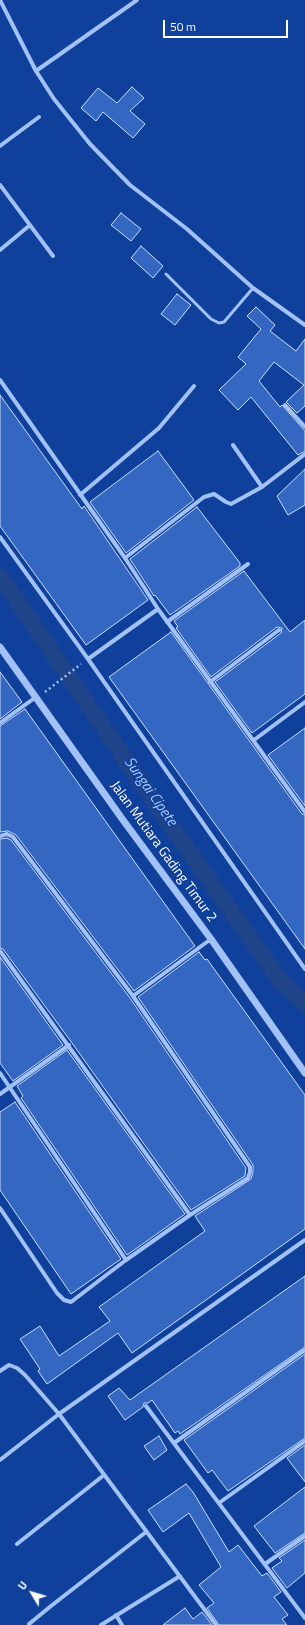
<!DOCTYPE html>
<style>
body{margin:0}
#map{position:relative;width:305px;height:1625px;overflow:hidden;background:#0f409b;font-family:"Titillium Web",sans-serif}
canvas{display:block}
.north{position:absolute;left:12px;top:1573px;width:40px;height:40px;-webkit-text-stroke:3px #0f409b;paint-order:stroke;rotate:308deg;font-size:11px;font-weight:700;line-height:16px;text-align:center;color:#fff}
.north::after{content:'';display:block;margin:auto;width:14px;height:18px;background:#fff;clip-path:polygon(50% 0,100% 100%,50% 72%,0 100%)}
.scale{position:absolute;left:163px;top:20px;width:125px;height:18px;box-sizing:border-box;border:2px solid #fff;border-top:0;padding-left:5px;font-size:12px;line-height:14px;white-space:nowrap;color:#fff;-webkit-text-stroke:3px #0f409b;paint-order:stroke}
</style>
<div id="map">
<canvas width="305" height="1625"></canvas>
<div class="north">U</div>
<div class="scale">50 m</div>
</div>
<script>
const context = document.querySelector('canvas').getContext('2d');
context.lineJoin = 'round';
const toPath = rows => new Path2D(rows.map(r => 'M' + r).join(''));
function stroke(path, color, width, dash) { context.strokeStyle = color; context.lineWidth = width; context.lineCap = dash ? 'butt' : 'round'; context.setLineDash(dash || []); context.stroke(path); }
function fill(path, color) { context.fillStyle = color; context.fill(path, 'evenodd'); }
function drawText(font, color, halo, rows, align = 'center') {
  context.font = font + ' "Titillium Web",sans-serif'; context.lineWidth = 3.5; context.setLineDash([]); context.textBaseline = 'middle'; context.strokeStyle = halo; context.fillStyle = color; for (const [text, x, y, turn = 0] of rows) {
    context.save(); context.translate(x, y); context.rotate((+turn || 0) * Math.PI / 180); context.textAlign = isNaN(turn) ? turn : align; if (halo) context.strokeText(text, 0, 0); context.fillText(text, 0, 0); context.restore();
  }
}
stroke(toPath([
 [0,576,160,810,279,979,305,1004]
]), '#204489', 17);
const building = toPath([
 [132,87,144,98,130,111,145,124,133,138,103,112,96,121,81,108,98,88,117,103,132,87],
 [121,213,141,229,131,241,111,225,121,213],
 [141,246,163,266,153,278,131,258,141,246],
 [177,294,191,305,175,325,161,314,177,294],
 [256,307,275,325,270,331,296,351,305,339,305,406,297,413,286,402,304,385,274,362,259,381,280,407,282,405,305,431,305,451,298,455,251,397,238,410,219,390,246,364,238,357,261,329,247,316,256,307],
 [0,395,82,509,84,506,148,600,86,645,0,526,0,395],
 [158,451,194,500,126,553,90,502,158,451],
 [305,469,305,505,288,515,277,496,305,469],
 [197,507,240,563,240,566,170,615,155,595,154,596,130,559,197,507],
 [244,571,290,632,305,620,305,694,252,733,215,682,281,633,282,628,277,627,211,677,176,628,178,627,174,621,244,571],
 [171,632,302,814,305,815,305,949,109,677,171,632],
 [0,672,22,702,0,719,0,672],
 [25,709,195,946,134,991,16,835,8,831,0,832,0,726,25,709],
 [305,728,305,806,268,755,305,728],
 [7,838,11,840,130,998,246,1168,245,1176,191,1210,72,1043,3,949,0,948,0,839,7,838],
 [199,952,205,960,207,959,305,1095,305,1229,132,1353,118,1333,47,1384,38,1371,40,1369,20,1339,40,1326,59,1356,110,1321,99,1307,205,1231,195,1216,251,1179,253,1172,253,1165,138,997,199,952],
 [0,957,63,1045,13,1081,0,1063,0,957],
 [67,1050,185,1214,127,1255,21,1098,23,1096,17,1086,67,1050],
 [15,1102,121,1259,71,1294,0,1190,0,1112,15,1102],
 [305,1276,305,1347,180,1434,178,1431,175,1433,152,1400,148,1403,144,1403,143,1407,125,1420,108,1396,119,1388,130,1400,305,1276],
 [305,1354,305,1438,228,1491,212,1470,208,1473,184,1440,305,1354],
 [159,1436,167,1450,154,1460,144,1446,159,1436],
 [305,1445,305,1482,287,1458,305,1445],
 [186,1484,193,1492,229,1552,238,1545,262,1576,267,1573,281,1592,274,1597,288,1615,282,1619,287,1625,219,1625,207,1608,214,1603,199,1585,221,1567,189,1513,163,1532,148,1510,186,1484],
 [305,1487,305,1533,275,1553,254,1526,305,1487],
 [305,1540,305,1573,287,1588,272,1568,282,1561,279,1558,305,1540],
 [185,1608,193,1619,202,1612,212,1625,163,1625,185,1608]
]);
fill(building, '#3467c1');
stroke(building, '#cbdefe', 1);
stroke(toPath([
 [45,692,81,664]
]), '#a2c1f5', 2.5, [2, 3]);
stroke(toPath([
 [166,274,211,319,219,323,224,322,253,288]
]), '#a2c1f5', 3);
stroke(toPath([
 [0,0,36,71,54,99,90,144,130,185,187,229,253,288,305,325],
 [36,71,137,0],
 [0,146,39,117],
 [0,185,53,256],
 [0,250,30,225],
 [0,380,125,558,158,609],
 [285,405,305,427],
 [233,445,262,487,305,454],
 [80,495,159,428,194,386],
 [0,537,88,659,305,969],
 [125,558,204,497,214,494,226,502,231,504,262,487],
 [167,622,248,564],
 [88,659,158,609,305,812],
 [210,682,279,630],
 [0,723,36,697],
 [254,740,305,702],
 [0,836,7,834,13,837,133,996,250,1167,250,1172,248,1178,190,1215,126,1260,71,1302,64,1300,57,1293,0,1208],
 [0,951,190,1215],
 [133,996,211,939],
 [0,1073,126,1260],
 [0,1094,69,1045],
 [0,1371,9,1365,17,1368,25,1375,59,1414,216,1625],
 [146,1406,305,1618],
 [174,1443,305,1350],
 [0,1460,59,1414,305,1240],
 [219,1503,305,1441],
 [17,1544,104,1475],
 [265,1564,305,1536],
 [116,1615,122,1625],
 [29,1624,51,1606,146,1532],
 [101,1625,180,1576]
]), '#a2c1f5', 4);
stroke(toPath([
 [0,647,123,820,211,939,305,1073]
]), '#a2c1f5', 7);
drawText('14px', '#fff', '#0f409b', [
 ["Jalan Mutiara Gading Timur 2",163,852,54]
]);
drawText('italic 15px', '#afcbfb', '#0f409b', [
 ["Sungai Cipete",150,792,55]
]);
</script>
